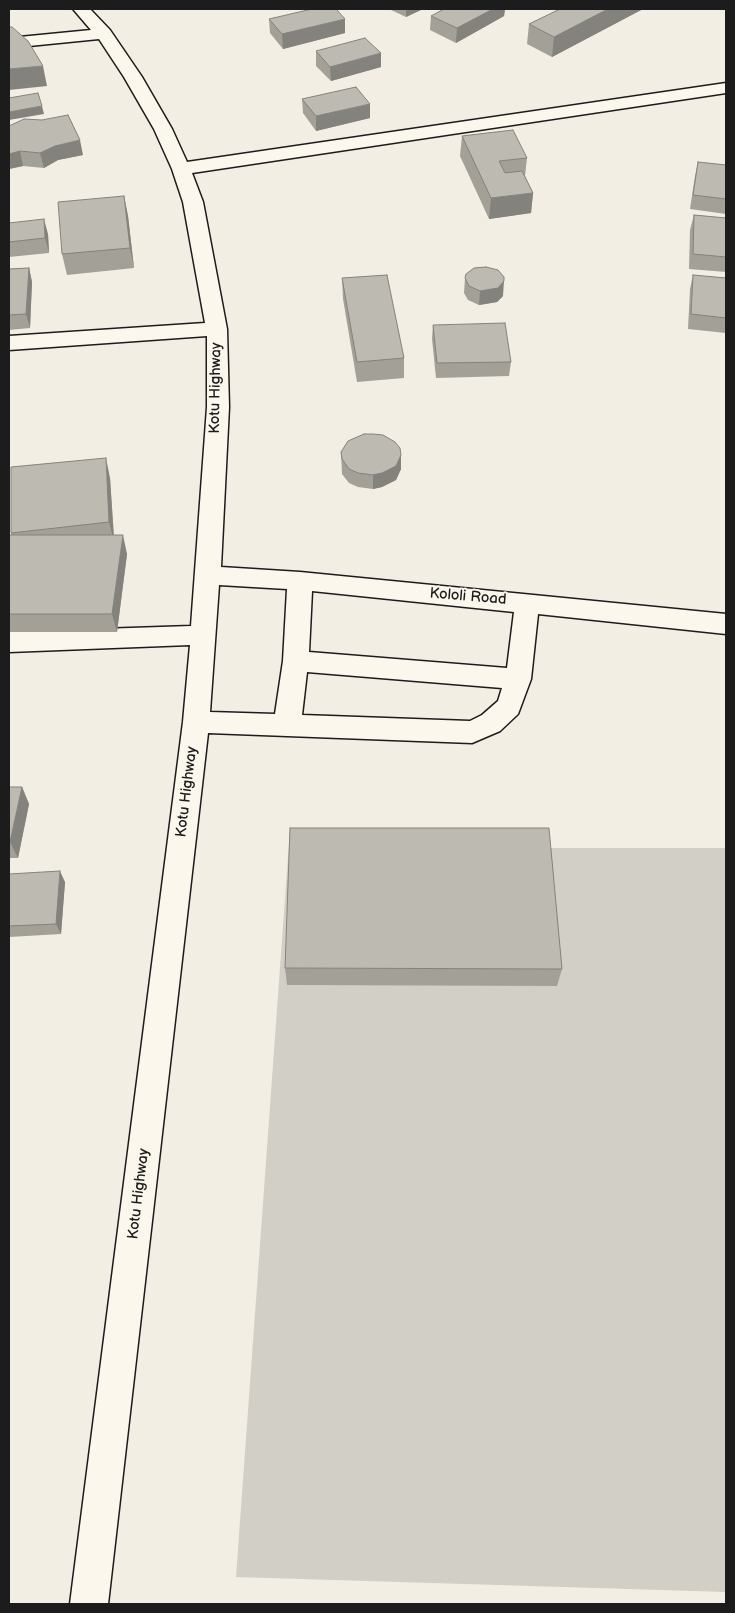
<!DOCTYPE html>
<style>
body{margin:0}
#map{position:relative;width:735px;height:1613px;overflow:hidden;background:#f2eee4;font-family:"Balsamiq Sans",sans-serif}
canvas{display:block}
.frame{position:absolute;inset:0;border:10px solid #1c1c1c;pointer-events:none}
</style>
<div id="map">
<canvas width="735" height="1613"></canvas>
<div class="frame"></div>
</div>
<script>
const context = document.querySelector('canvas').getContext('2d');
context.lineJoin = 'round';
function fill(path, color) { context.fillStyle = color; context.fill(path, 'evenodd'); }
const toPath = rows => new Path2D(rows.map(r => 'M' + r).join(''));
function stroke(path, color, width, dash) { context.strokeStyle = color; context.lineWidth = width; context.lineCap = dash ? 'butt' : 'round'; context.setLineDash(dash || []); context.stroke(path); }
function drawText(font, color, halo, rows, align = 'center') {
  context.font = font + ' "Balsamiq Sans",sans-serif'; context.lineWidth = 4; context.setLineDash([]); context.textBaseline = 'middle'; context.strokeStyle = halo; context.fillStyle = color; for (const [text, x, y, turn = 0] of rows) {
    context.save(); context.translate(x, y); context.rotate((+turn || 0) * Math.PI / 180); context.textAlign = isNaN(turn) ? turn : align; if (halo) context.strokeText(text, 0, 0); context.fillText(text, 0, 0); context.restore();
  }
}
fill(toPath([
 [290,829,545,848,726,848,726,1592,236,1577]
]), '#d2cfc6');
const minor = toPath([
 [73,9,90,9,110,30,142,77,172,129,187,162,726,83,726,93,192,173,203,202,227,329,229,407,221,567,300,572,726,614,726,634,538,614,531,679,518,714,500,731,472,743,208,733,108,1604,70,1604,183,722,190,645,9,652,9,632,191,626,207,407,207,336,9,350,9,336,205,323,183,202,172,169,154,129,124,77,99,39,9,48,9,38,91,30,73,9],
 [219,585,287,589,283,661,275,714,210,712,219,585],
 [312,591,514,612,507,668,309,652,312,591],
 [307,672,502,688,498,701,482,715,470,721,302,715,307,672]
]);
stroke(minor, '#1c1c1c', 3);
fill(minor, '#fbf7ec');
fill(toPath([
 [389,9,423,9,406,17],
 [444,9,505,9,504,16,456,43,430,30,431,16],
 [560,9,643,9,552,57,527,44,529,24],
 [269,19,345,33,283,49,270,33],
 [316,51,381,67,331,81,316,66],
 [302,99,370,118,316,131,303,113],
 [9,126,83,155,58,160,44,168,23,166,9,169],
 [462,136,527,158,525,176,533,193,531,213,489,219,460,156],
 [698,162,726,165,726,214,690,209,695,176],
 [124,196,128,216,134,268,67,275,62,254],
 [694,215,726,218,726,272,689,269,690,230],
 [9,223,48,234,49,253,9,257],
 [29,268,32,282,30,328,9,330,9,269],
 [693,275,726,278,726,333,688,329,690,289],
 [342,278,404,358,404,378,357,382,343,299],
 [465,278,503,296,497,302,479,305,468,300,464,293],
 [433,325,511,362,509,376,436,378,432,339],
 [341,452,401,455,401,469,396,480,382,487,373,489,358,487,349,483,342,474],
 [110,478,114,535,127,554,117,632,9,632,9,535,11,535,11,533],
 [9,787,22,787,29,804,18,858,9,858],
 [9,874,65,882,61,934,9,937],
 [285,968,562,969,557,986,287,985]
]), '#a3a098');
fill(toPath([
 [406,9,423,9,406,17],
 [493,9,505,9,504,16,456,43,457,28],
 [608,9,643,9,552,57,554,37],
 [345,19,345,33,283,49,282,34],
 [381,53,381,67,331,81,330,67],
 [43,66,47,86,9,90,9,69],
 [370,104,370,118,316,131,316,116],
 [42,106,44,114,9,120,9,112],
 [80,140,83,155,58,160,44,168,40,153,55,146],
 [20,151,23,166,9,169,9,154],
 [533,193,531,213,489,219,491,198],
 [124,196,128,216,134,268,130,248],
 [44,219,48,234,49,253,45,238],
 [29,268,32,282,30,328,26,314],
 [504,281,503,296,497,302,479,305,480,291],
 [401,455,401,469,396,480,382,487,373,489,373,475],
 [106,458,110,478,114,542,109,522],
 [123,535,127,554,117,632,112,614],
 [22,787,29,804,18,858,10,842],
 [60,871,65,882,61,934,56,924]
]), '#84827c');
const building = toPath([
 [312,9,336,9,345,19,282,34,269,19,312,9],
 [444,9,493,9,457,28,431,16,444,9],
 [560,9,608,9,554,37,529,24,560,9],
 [9,27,12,27,28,41,43,66,9,69,9,27],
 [365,38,381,53,330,67,316,51,365,38],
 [356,87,370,104,316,116,302,99,356,87],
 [38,93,42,106,9,112,9,98,38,93],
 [68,115,80,140,55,146,40,153,20,151,9,154,9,126,24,119,42,120,68,115],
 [513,130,527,158,499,161,505,173,522,171,533,193,491,198,462,136,513,130],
 [698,162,726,165,726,199,693,195,698,162],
 [124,196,130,248,62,254,58,202,124,196],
 [694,215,726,218,726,257,693,254,694,215],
 [44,219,45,238,9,242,9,223,44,219],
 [486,267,498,270,504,277,504,281,498,288,480,291,469,286,465,278,466,274,474,268,486,267],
 [29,268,26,314,9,315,9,269,29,268],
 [387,275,404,358,357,362,342,278,387,275],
 [693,275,726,278,726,318,691,314,693,275],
 [505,323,511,362,437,363,433,325,505,323],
 [364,434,373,434,383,435,395,442,400,448,401,455,396,466,382,473,373,475,358,473,349,469,342,459,341,452,348,441,364,434],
 [106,458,109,522,11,533,11,467,106,458],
 [9,535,123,535,112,614,9,614,9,535],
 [9,787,22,787,10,842,9,842,9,787],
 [290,828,549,828,562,969,285,968,290,828],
 [60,871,56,924,9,926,9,874,60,871]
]);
fill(building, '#bdbab1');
stroke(building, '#84827c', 1);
drawText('15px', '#1c1c1c', '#fbf7ec', [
 ["Kotu Highway",216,388,-89],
 ["Kololi Road",468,597,5],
 ["Kotu Highway",187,792,-83],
 ["Kotu Highway",139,1194,-83]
]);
</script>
